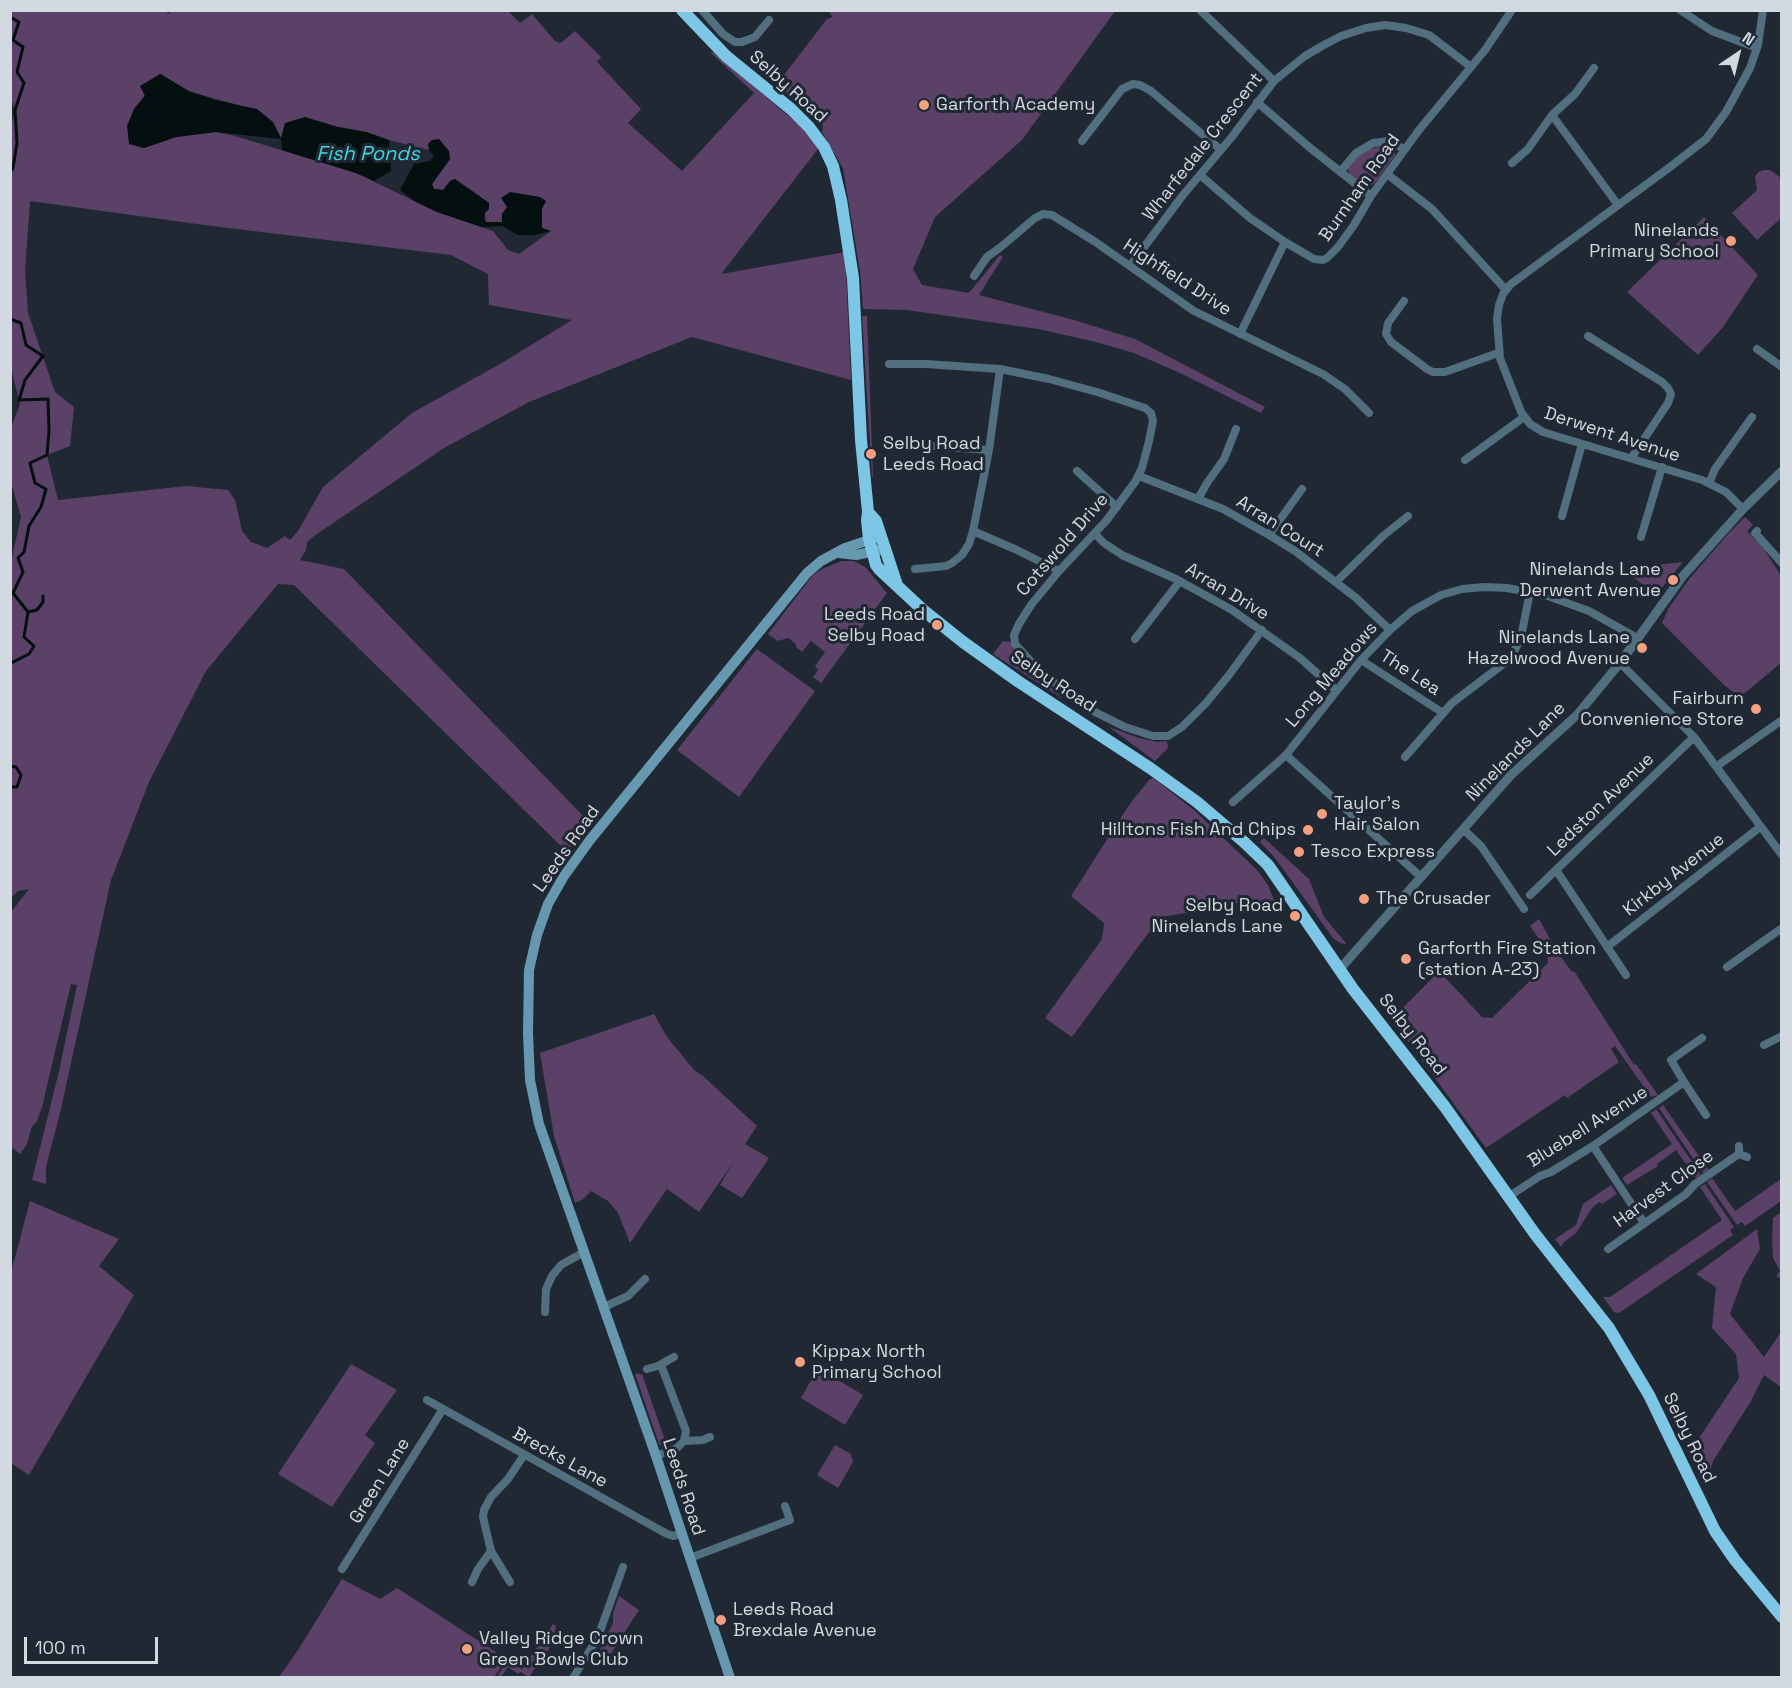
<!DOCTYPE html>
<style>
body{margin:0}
#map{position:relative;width:1792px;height:1688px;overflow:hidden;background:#202833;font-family:"Space Grotesk",sans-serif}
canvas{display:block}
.frame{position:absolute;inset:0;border:12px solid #d3d9e0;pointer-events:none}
.north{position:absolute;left:1708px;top:24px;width:60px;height:60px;-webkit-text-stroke:4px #202833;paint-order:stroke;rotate:35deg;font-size:16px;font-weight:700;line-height:24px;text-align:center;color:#d3d9e0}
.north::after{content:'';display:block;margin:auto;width:21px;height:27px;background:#d3d9e0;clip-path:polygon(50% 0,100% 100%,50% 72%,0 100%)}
.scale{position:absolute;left:24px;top:1637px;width:134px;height:27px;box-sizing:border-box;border:3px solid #d3d9e0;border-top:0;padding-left:8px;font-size:18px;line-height:21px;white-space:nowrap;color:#d3d9e0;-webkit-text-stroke:4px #202833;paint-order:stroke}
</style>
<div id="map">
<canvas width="1792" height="1688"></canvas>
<div class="frame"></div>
<div class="north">N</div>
<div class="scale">100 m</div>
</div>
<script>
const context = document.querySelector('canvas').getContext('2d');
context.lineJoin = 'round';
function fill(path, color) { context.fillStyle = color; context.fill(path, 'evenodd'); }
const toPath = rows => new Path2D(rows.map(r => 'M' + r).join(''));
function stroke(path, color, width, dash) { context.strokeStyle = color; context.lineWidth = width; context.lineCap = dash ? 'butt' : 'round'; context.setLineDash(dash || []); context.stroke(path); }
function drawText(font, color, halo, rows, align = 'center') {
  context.font = font + ' "Space Grotesk",sans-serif'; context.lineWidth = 6; context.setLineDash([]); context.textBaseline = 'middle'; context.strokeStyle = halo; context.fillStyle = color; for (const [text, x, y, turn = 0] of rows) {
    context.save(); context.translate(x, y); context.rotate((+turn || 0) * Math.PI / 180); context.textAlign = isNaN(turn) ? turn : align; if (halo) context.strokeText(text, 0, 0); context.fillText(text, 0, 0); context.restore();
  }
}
fill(toPath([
 [166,10,168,14,172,10,507,10,520,23,532,14,555,41,559,43,562,42,575,31,601,57,597,62,641,109,628,123,682,171,754,93,710,52,713,52,800,126,816,144,818,149,721,274,845,252,851,380,692,337,529,402,444,448,314,536,307,542,306,550,300,560,344,569,588,821,567,852,294,585,278,584,206,671,149,782,111,880,61,1109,46,1167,46,1184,32,1180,59,1071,77,985,71,984,42,1107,37,1121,32,1126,27,1144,20,1154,13,1148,11,1151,11,912,29,889,18,891,11,898,10,566,21,517,10,479,11,428,20,404,10,364,10,133,15,110,10,96,11,11],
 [161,74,188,91,234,104,281,139,338,127,366,132,389,140,429,150,428,144,450,159,432,184,434,189,444,190,450,181,455,179,489,203,485,213,486,222,502,222,507,207,542,209,542,228,551,231,519,254,508,250,493,231,437,212,356,173,235,136,216,132,176,137,144,148,134,109],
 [30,201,204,225,451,255,488,274,489,305,572,320,500,364,412,413,323,487,298,531,290,540,285,536,267,548,251,542,242,531,235,500,228,490,186,486,58,500,47,455,70,446,74,407,55,392,28,313,25,271],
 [828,11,1115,11,1022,140,935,217,913,269,922,285,969,293,1000,255,1003,257,979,295,1074,320,1135,339,1265,407,1261,413,1180,373,1134,353,1096,342,1038,329,907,310,863,309,860,271,843,168,822,132,823,125,777,84,827,19,833,17],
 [1388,144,1394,148,1395,155,1375,183,1370,186,1364,186,1350,176,1347,166,1360,154,1370,149],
 [1764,170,1770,170,1781,178,1781,218,1757,240,1732,213,1757,190,1755,177,1758,172],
 [1704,217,1758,275,1723,327,1698,355,1627,292],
 [862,316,867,316,873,477,872,477],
 [1745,517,1753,525,1747,531,1764,549,1781,576,1782,662,1740,697,1724,685,1662,623,1668,609,1690,578,1729,533],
 [842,561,854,561,865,567,887,593,821,683,813,677,818,670,815,666,825,652,811,641,802,652,796,647,796,644,788,638,778,641,768,634,813,575,824,568],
 [1683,562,1656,595,1633,577,1636,567],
 [1003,641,1010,642,1021,656,1063,699,993,654],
 [757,649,815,691,739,797,677,750],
 [1109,727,1139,738,1157,742,1167,741,1168,748,1155,761],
 [1153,778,1194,810,1257,870,1268,885,1276,905,1227,903,1211,906,1200,911,1160,917,1072,1037,1045,1018,1102,939,1104,923,1071,896,1129,805,1149,780],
 [1264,838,1309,879,1324,917,1346,943,1345,944,1340,943,1333,938,1275,858,1260,842],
 [1539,919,1556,950,1572,972,1574,971,1634,1065,1636,1064,1658,1095,1651,1097,1615,1046,1611,1049,1619,1062,1567,1098,1565,1095,1486,1148,1392,1019,1439,971,1482,1017,1492,1018,1548,963,1547,950,1530,926],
 [654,1014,667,1037,695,1071,702,1075,757,1126,745,1144,769,1158,742,1198,720,1185,734,1161,699,1212,667,1189,630,1243,618,1213,608,1201,591,1191,582,1200,575,1203,554,1136,540,1053],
 [1663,1105,1709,1170,1703,1173,1659,1108],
 [1656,1109,1701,1175,1696,1178,1676,1150,1657,1164,1658,1166,1627,1185,1622,1178,1672,1144,1651,1113],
 [1712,1178,1735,1211,1781,1179,1781,1201,1745,1226,1742,1222,1737,1225,1707,1182],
 [1705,1184,1734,1227,1730,1230,1733,1235,1619,1313,1614,1312,1603,1297,1610,1297,1722,1220,1700,1187],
 [1611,1185,1617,1194,1602,1204,1599,1202,1592,1208,1576,1233,1564,1242,1561,1247,1555,1239,1576,1225,1583,1204],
 [30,1201,119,1239,99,1266,134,1295,29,1475,11,1463,10,1276],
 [1781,1212,1781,1279,1776,1276,1780,1271,1773,1258,1772,1240,1773,1218],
 [1757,1229,1760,1249,1743,1278,1730,1314,1764,1357,1781,1332,1781,1387,1764,1375,1751,1401,1713,1461,1705,1486,1689,1453,1739,1378,1736,1354,1712,1328,1716,1287,1696,1274],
 [351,1364,397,1390,365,1435,375,1443,332,1507,278,1474],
 [818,1368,863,1395,845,1425,801,1398],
 [639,1373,640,1375,642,1374,667,1446,663,1447,659,1444,635,1374],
 [835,1445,851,1454,853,1462,838,1488,817,1475],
 [342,1579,380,1599,397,1588,522,1669,553,1624,556,1626,553,1643,529,1677,520,1672,518,1674,508,1667,501,1677,498,1675,507,1662,506,1661,494,1677,279,1677,298,1650],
 [619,1596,639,1610,608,1658,599,1652,613,1623,613,1613]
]), '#5b4168');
fill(toPath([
 [160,74,189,91,215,100,257,109,273,122,281,138,285,123,305,117,338,127,366,132,389,140,391,171,374,181,356,173,282,150,281,139,216,132,176,137,144,148,129,144,127,126,134,109,145,96,140,86],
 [439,139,449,151,450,159,432,184,434,189,443,190,450,181,455,179,489,203,489,209,485,213,484,220,486,222,502,222,502,214,507,207,501,198,510,192,540,197,546,201,542,209,542,228,551,231,534,235,518,235,502,226,482,227,437,212,414,201,400,190,414,164,430,161,434,156,429,150,428,144,432,140]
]), '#040f10');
stroke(toPath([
 [10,17,19,22,13,40,23,47,17,72,24,83,15,110,17,143,13,168,10,172],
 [10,319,21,323,26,345,43,356,25,380,19,400,48,399,49,431,47,455,30,463,35,483,46,489,41,507,29,526,24,552,18,558,23,572,13,593,28,612,24,637,34,646,29,654,11,663,10,666],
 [28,612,37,610,43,602,43,596],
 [10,766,16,767,21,775,17,787,10,787]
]), '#040f10', 3);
stroke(toPath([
 [702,10,723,34,735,42,742,42,755,37,769,20],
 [1200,10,1274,81],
 [1680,10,1712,31,1757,48],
 [1257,102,1309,147,1371,196],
 [1552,115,1618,205],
 [1082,141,1122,89,1133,84,1140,85,1151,91,1221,150],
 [1512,163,1528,149,1552,115,1575,94,1594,68],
 [1340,172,1356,153,1373,143,1389,141,1404,149],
 [1387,174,1432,209,1506,290],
 [1200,175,1250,218,1285,242,1314,259,1323,260,1327,258,1338,247,1354,225,1371,196,1419,130,1485,50,1512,10],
 [1130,266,1183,195,1231,138,1274,81,1305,56,1322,46,1341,36,1366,28,1385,25,1406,28,1429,35,1471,67],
 [974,276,987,257,1002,246,1035,218,1043,214,1052,215,1094,241,1194,311,1323,374,1345,389,1369,413],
 [1404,301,1388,323,1386,334,1391,342,1427,369,1433,372,1445,372,1498,353],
 [1240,334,1285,242],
 [1588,336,1662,382,1668,388,1671,394,1668,403,1632,457],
 [1757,349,1782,367],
 [889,364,926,364,1000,369,1049,379,1097,392,1145,408,1151,413,1153,421,1149,441,1142,468,1135,482,1106,521,1059,571,1031,605,1019,624,1014,635,1015,644,1035,666,1074,699,1093,711,1125,727,1153,736,1168,736,1182,727,1206,703,1229,675,1262,630],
 [885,445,933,446,989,450],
 [1465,460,1524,417],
 [1077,471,1117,507],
 [1139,476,1223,509,1269,535,1295,551,1355,597,1390,630],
 [1709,483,1715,469,1752,417],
 [1198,499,1207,483,1224,459,1236,429],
 [1743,509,1726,492,1702,480,1543,432,1530,424,1521,412,1500,358,1497,319,1499,305,1503,294,1511,284,1670,167,1706,139,1726,112,1750,68,1758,45,1763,10],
 [1562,516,1582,444],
 [973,531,1017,550,1059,571],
 [1757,531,1755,533,1782,563],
 [1095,534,1104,543,1122,555,1176,579,1232,610,1300,658,1336,690],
 [1269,535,1302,489],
 [1641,537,1662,467],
 [915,569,946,566,952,563,962,555,969,544,973,531,989,450,1000,369],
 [1336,582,1383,536,1408,516],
 [1135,639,1180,581],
 [1361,660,1443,713],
 [1620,663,1694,737,1782,855],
 [1286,755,1421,877],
 [1405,757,1452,703,1502,665,1512,656,1521,637,1530,592],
 [1717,766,1782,720],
 [1233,802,1286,755,1361,660,1390,630,1412,611,1441,595,1462,589,1484,587,1507,588,1545,595,1589,611,1637,638],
 [1463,829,1481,846,1524,909],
 [1556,870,1626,975],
 [1530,895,1694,737],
 [1607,947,1760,827],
 [1727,967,1782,928],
 [1702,1038,1671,1060,1684,1082,1706,1115],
 [1764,1045,1782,1036],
 [1593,1146,1644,1223],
 [1739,1146,1739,1154,1747,1157],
 [1508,1197,1540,1176,1551,1172,1593,1146,1684,1082],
 [1608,1249,1686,1194,1695,1184,1739,1154],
 [604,1307,628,1296,645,1279],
 [545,1312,546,1289,552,1276,561,1265,584,1252],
 [647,1369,658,1366,674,1357],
 [427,1400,667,1534,673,1536,681,1534],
 [684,1441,703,1440,710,1437],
 [656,1456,677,1448,684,1441,686,1431,661,1365],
 [690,1558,790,1520,785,1506],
 [342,1569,443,1409],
 [472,1582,478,1569,491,1551],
 [510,1582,491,1551,483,1517,484,1510,491,1497,508,1479,524,1455],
 [573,1678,598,1637,623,1567]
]), '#516f7e', 8);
stroke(toPath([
 [1339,970,1511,775,1577,715,1620,663,1682,577,1743,509,1782,471]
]), '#516f7e', 9);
stroke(toPath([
 [839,553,856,555,880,550],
 [730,1678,656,1456,539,1124,530,1080,528,1033,529,970,537,935,548,904,564,876,590,840,807,573,821,561,845,548,875,538]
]), '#6698af', 10);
stroke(toPath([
 [682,10,726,56,791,109,809,127,824,147,833,166,841,200,853,278,861,440,868,512,867,520,869,539,876,565,879,569,923,610,963,642,1019,682,1150,768,1197,802,1244,842,1268,865,1353,989,1445,1107,1535,1234,1609,1328,1649,1395,1715,1531,1735,1560,1782,1617],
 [868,512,876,521,897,585]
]), '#7dc6e6', 12);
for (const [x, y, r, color] of [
 [924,105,6,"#f3a081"],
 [1731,241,6,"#f3a081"],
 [871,454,6,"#f3a081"],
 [1673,580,6,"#f3a081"],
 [937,625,6,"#f3a081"],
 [1642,648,6,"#f3a081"],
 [1756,709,6,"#f3a081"],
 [1322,814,6,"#f3a081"],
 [1308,830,6,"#f3a081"],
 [1299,852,6,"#f3a081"],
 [1364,899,6,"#f3a081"],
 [1295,916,6,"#f3a081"],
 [1406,959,6,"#f3a081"],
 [800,1362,6,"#f3a081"],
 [721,1620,6,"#f3a081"],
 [467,1649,6,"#f3a081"]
]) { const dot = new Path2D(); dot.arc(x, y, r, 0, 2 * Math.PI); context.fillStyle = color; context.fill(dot); stroke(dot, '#202833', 2); }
drawText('18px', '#d3d9e0', '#202833', [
 ["Selby Road",788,87,42],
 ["Wharfedale Crescent",1203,147,-52],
 ["Burnham Road",1360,188,-55],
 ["Highfield Drive",1177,278,33],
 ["Derwent Avenue",1612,435,18],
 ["Arran Court",1280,527,32],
 ["Cotswold Drive",1063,545,-49],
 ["Arran Drive",1227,592,31],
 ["The Lea",1410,673,33],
 ["Long Meadows",1332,675,-50],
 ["Selby Road",1053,682,33],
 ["Ninelands Lane",1516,752,-45],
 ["Ledston Avenue",1601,805,-44],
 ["Leeds Road",567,849,-55],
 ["Kirkby Avenue",1674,875,-38],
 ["Selby Road",1412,1035,52],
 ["Bluebell Avenue",1588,1127,-32],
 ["Harvest Close",1664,1189,-36],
 ["Selby Road",1689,1438,64],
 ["Brecks Lane",560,1458,29],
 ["Green Lane",380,1481,-58],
 ["Leeds Road",683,1487,72]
]);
drawText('18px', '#d3d9e0', '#202833', [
 ["Garforth Academy",936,105],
 ["Ninelands",1719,231,"right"],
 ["Primary School",1719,252,"right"],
 ["Selby Road",883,444],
 ["Leeds Road",883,465],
 ["Ninelands Lane",1661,570,"right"],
 ["Derwent Avenue",1661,591,"right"],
 ["Leeds Road",925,615,"right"],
 ["Selby Road",925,636,"right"],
 ["Ninelands Lane",1630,638,"right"],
 ["Hazelwood Avenue",1630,659,"right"],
 ["Fairburn",1744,699,"right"],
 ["Convenience Store",1744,720,"right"],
 ["Taylor's",1334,804],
 ["Hair Salon",1334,825],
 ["Hilltons Fish And Chips",1296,830,"right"],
 ["Tesco Express",1311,852],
 ["The Crusader",1376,899],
 ["Selby Road",1283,906,"right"],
 ["Ninelands Lane",1283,927,"right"],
 ["Garforth Fire Station",1418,949],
 ["(station A-23)",1418,970],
 ["Kippax North",812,1352],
 ["Primary School",812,1373],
 ["Leeds Road",733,1610],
 ["Brexdale Avenue",733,1631],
 ["Valley Ridge Crown",479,1639],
 ["Green Bowls Club",479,1660]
], 'left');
drawText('italic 20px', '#40d8df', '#202833', [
 ["Fish Ponds",368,155]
]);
</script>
